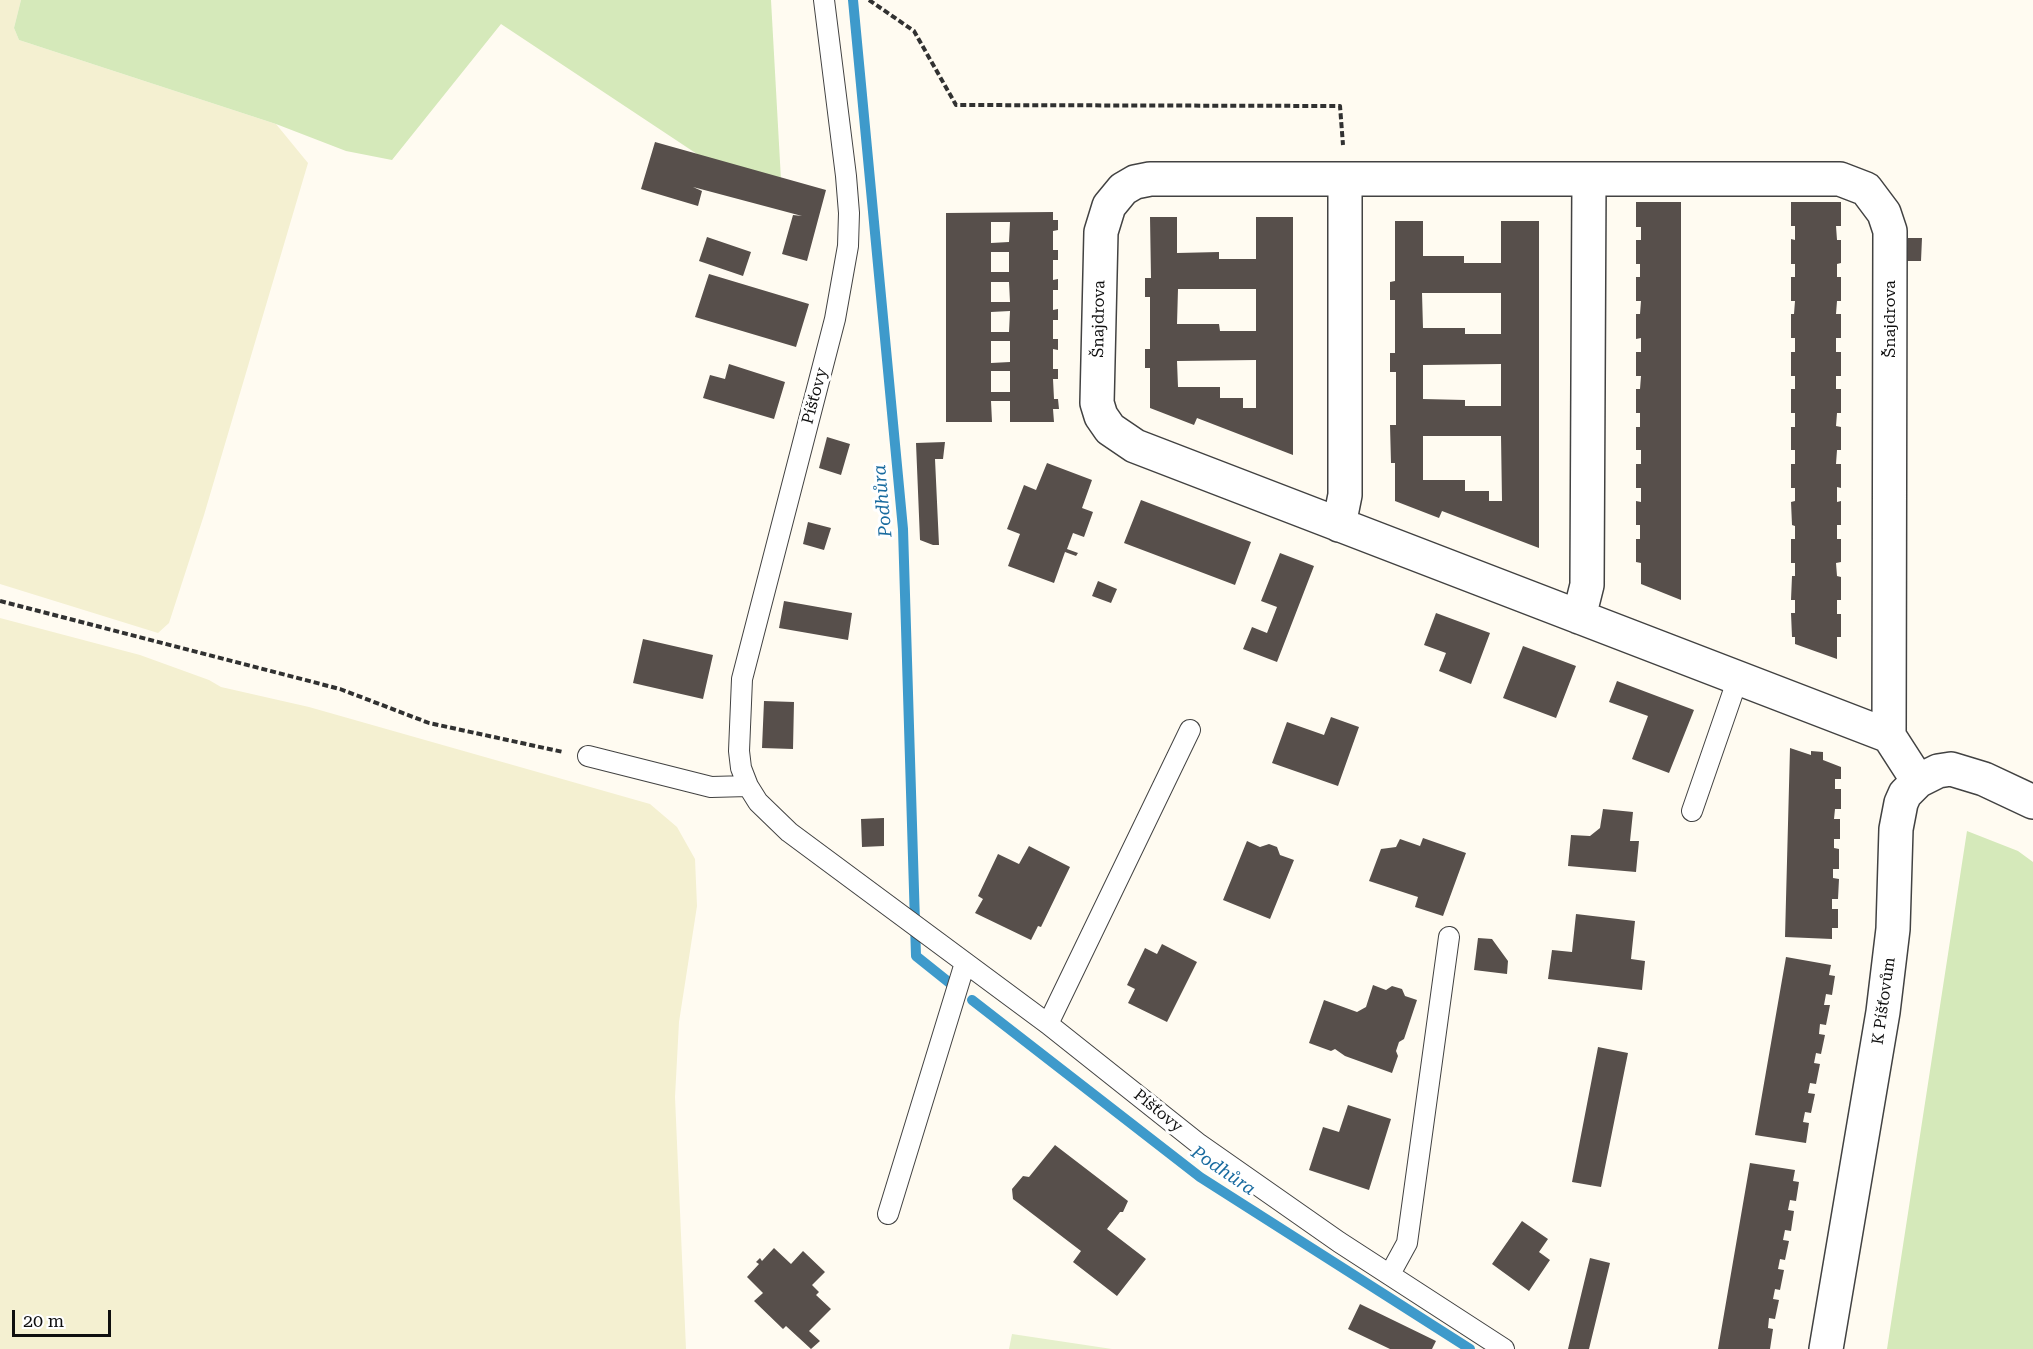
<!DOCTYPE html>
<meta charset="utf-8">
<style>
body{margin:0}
#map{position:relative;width:2033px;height:1349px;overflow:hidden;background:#fffbf1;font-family:"Roboto Serif",serif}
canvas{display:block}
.scale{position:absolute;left:12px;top:1310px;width:99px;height:27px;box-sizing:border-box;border:3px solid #0f0f0f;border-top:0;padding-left:8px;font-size:18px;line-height:21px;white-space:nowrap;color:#0f0f0f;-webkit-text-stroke:4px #fff;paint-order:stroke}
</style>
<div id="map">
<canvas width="2033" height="1349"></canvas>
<div class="scale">20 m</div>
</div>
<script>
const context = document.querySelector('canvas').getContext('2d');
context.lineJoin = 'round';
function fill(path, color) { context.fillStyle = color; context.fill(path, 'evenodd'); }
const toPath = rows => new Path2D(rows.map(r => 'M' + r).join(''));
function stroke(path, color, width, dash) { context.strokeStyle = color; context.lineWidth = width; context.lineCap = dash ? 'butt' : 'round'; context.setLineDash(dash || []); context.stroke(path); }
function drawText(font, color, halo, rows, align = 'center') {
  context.font = font + ' "Roboto Serif",serif'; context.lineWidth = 6; context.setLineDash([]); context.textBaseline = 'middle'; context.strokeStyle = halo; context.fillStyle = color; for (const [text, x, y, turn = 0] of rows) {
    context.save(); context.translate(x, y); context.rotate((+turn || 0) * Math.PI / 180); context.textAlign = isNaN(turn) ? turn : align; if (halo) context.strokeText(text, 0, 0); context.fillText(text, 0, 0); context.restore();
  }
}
fill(toPath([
 [0,0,21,0,14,28,19,40,276,124,308,163,204,515,169,623,158,633,0,584],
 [0,618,140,655,209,680,221,687,309,707,650,804,677,827,695,859,697,906,679,1022,675,1097,686,1349,0,1349]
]), '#f4f0d1');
fill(toPath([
 [21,0,771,0,781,180,700,156,501,24,392,160,346,151,276,124,19,40,14,28],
 [1967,831,2018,851,2033,862,2033,1349,1887,1349]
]), '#d5e9ba');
fill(toPath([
 [1012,1334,1112,1349,1009,1349]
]), '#e6f0cc');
stroke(toPath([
 [853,0,903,529,916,956,951,984],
 [972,1000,1200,1177,1470,1349]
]), '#3e9acb', 10);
fill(toPath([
 [655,142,826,190,807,261,782,254,793,215,802,216,693,187,702,191,698,206,641,189],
 [1636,202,1681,202,1681,600,1641,584,1641,563,1636,562,1636,539,1640,539,1640,525,1636,525,1636,501,1641,502,1641,488,1636,488,1636,464,1641,464,1641,450,1636,450,1636,427,1640,427,1640,413,1636,413,1636,389,1640,389,1641,376,1636,376,1636,352,1641,352,1641,338,1636,339,1636,314,1640,314,1641,301,1636,301,1636,277,1640,277,1640,264,1636,264,1636,240,1641,240,1641,227,1636,227],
 [1791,202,1841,202,1841,226,1836,226,1837,240,1841,240,1841,263,1837,264,1837,277,1841,277,1841,301,1837,301,1836,314,1841,314,1841,338,1836,338,1836,352,1841,352,1841,376,1836,376,1836,389,1841,389,1841,413,1837,413,1836,426,1841,427,1841,450,1837,450,1836,464,1841,464,1841,488,1837,487,1837,502,1841,501,1841,525,1837,525,1837,539,1841,539,1841,562,1836,563,1837,576,1841,577,1841,600,1837,600,1837,614,1841,614,1841,637,1837,637,1837,659,1795,644,1795,637,1792,637,1791,613,1795,613,1795,600,1791,600,1792,576,1795,576,1795,563,1791,563,1791,539,1795,539,1795,526,1792,525,1791,502,1795,501,1795,488,1791,488,1791,464,1795,464,1795,450,1791,450,1791,427,1795,427,1795,413,1791,413,1791,389,1795,389,1795,376,1791,376,1791,352,1795,352,1795,338,1791,338,1791,314,1794,314,1795,301,1791,301,1791,277,1795,277,1795,264,1791,264,1791,239,1795,240,1795,226,1791,226],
 [1053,212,1053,220,1058,220,1058,230,1053,231,1053,250,1058,250,1058,260,1053,260,1053,280,1058,279,1058,290,1053,290,1053,310,1058,309,1058,320,1053,320,1053,339,1058,339,1058,350,1053,349,1053,369,1058,369,1058,379,1053,379,1054,399,1058,399,1059,409,1053,409,1054,422,1010,422,1010,401,991,401,992,422,946,422,946,213],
 [991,222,1010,222,1009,242,991,243],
 [991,252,1009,252,1009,272,991,272],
 [991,282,1009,282,1010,302,991,302],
 [1010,311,1009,332,991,332,991,312],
 [991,341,1010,341,1010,362,991,363],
 [991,371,1010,371,1010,392,991,392],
 [1150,217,1177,217,1177,253,1219,252,1219,259,1256,259,1256,217,1293,217,1293,455,1197,418,1194,425,1150,408,1150,368,1145,368,1145,349,1150,349,1150,297,1145,297,1145,278,1151,278],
 [1178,289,1256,289,1256,331,1220,331,1219,324,1177,324],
 [1256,360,1256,408,1243,408,1243,398,1220,398,1220,387,1178,387,1177,361],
 [1395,221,1423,221,1423,256,1464,256,1464,263,1501,263,1501,221,1539,221,1539,548,1442,511,1439,518,1395,501,1395,463,1391,463,1390,425,1396,425,1396,372,1390,372,1390,353,1395,353,1395,300,1390,300,1390,282,1395,281],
 [1422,293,1501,293,1501,334,1465,334,1465,328,1423,328],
 [1501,364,1501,406,1465,406,1465,400,1423,399,1423,365],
 [1423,436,1501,436,1502,501,1489,501,1489,491,1465,491,1465,480,1423,480],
 [707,237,751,252,743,276,699,261],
 [1908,238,1922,238,1921,261,1906,261],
 [709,274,809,304,796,347,695,317],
 [729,364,785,382,774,419,703,398,710,375,725,379],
 [827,437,850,444,841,475,819,468],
 [945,442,943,459,935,459,939,545,933,545,920,540,916,443],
 [1047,463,1092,480,1082,508,1093,512,1084,537,1073,533,1067,549,1078,553,1076,556,1065,552,1054,583,1008,566,1020,534,1007,529,1024,485,1036,490],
 [1141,500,1251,542,1235,585,1124,543],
 [808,522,831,528,824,550,803,544],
 [1280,553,1314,566,1277,662,1243,649,1252,627,1267,633,1277,607,1261,601],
 [1098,581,1117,589,1111,603,1092,596],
 [784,601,852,613,848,640,779,628],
 [1436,613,1490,633,1471,684,1439,671,1446,653,1424,645],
 [643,639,713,655,703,699,633,683],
 [1523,646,1576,666,1556,718,1503,698],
 [1617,681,1694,710,1669,773,1632,759,1648,716,1609,702],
 [764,701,794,702,793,749,762,748],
 [1331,717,1359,727,1338,786,1272,763,1287,722,1324,735],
 [1790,748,1811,755,1811,751,1823,752,1823,760,1841,767,1841,779,1835,779,1835,789,1841,789,1841,809,1835,809,1834,819,1840,819,1840,839,1834,839,1834,848,1839,849,1839,869,1833,869,1833,878,1839,879,1838,899,1832,899,1832,909,1838,909,1838,928,1832,928,1832,939,1785,937],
 [1603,809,1633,812,1630,841,1639,841,1636,872,1568,866,1571,835,1590,836,1600,828],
 [884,818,884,846,862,847,861,819],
 [1423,838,1466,853,1443,916,1415,907,1418,897,1369,881,1381,849,1396,847,1400,839,1420,846],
 [1247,841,1260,847,1269,844,1277,847,1280,855,1294,860,1270,919,1223,900],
 [1029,846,1070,867,1041,927,1038,926,1031,940,975,913,983,899,978,896,998,854,1019,864],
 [1576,914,1635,921,1631,959,1645,961,1642,990,1548,979,1552,950,1572,952],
 [1478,938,1492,939,1508,961,1507,974,1474,970],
 [1162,944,1197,962,1167,1022,1128,1003,1135,989,1127,985,1145,948,1157,954],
 [1786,957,1831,965,1829,975,1835,976,1832,995,1826,994,1824,1005,1830,1005,1826,1025,1820,1024,1819,1034,1825,1035,1821,1054,1816,1053,1814,1063,1820,1064,1816,1084,1810,1083,1808,1093,1815,1094,1811,1113,1805,1112,1803,1122,1809,1123,1806,1143,1755,1135],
 [1373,985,1386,990,1392,986,1402,989,1405,996,1417,1000,1404,1039,1399,1042,1396,1051,1398,1056,1392,1073,1345,1056,1335,1049,1331,1051,1309,1043,1324,1000,1357,1012,1366,1007],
 [1598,1047,1628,1053,1601,1187,1572,1182],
 [1348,1105,1391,1119,1369,1190,1309,1170,1323,1127,1339,1132],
 [1055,1145,1128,1201,1123,1212,1120,1212,1107,1229,1146,1259,1117,1296,1073,1262,1081,1251,1013,1199,1012,1189,1023,1176,1029,1177],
 [1750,1163,1795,1170,1793,1181,1799,1182,1796,1201,1790,1200,1788,1210,1794,1211,1791,1231,1785,1230,1783,1240,1789,1241,1785,1260,1780,1259,1778,1269,1784,1270,1780,1290,1775,1289,1773,1299,1779,1300,1775,1319,1769,1318,1768,1328,1773,1329,1770,1349,1718,1349],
 [1522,1221,1548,1239,1539,1252,1550,1260,1529,1291,1492,1264],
 [774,1248,791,1264,803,1251,825,1272,812,1285,819,1292,816,1295,831,1309,809,1331,820,1341,811,1349,786,1326,783,1329,754,1301,763,1293,747,1277,759,1264,756,1262,760,1258,762,1261],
 [1590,1258,1610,1263,1589,1349,1568,1349],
 [1360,1304,1436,1341,1432,1349,1390,1349,1348,1329]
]), '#574f4b');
const lane = toPath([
 [824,0,846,176,849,213,848,246,835,319,742,679,739,751,741,768,748,786,758,802,789,832,1048,1024,1199,1144,1339,1242,1504,1349],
 [588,756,711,787,748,786],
 [1692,811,1738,678],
 [1048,1024,1190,730],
 [888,1214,965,963],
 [1390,1274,1407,1243,1449,937]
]);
const street = toPath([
 [1345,179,1150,179,1135,182,1123,189,1109,206,1101,232,1097,403,1101,416,1110,429,1135,446,1889,736,1918,781],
 [1589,179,1840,179,1866,189,1884,213,1890,231,1889,736],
 [1339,525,1345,495,1345,179,1589,179,1587,585,1579,617],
 [1826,1349,1883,1012,1893,929,1896,829,1901,803,1905,794,1918,781,1938,771,1951,769,1984,779,2033,802]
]);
stroke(lane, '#424242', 22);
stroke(street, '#424242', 36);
stroke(toPath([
 [869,0,914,31,956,105,1340,106,1343,145],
 [0,601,340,689,429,723,563,752]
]), '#313131', 4, [6, 3]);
stroke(lane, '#fff', 20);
stroke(street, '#fff', 33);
drawText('16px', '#0f0f0f', '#fff', [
 ["Šnajdrova",1099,319,-89],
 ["Šnajdrova",1890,319,-90],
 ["Píšťovy",815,396,-75],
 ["K Píšťovům",1884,1001,-82],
 ["Píšťovy",1158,1111,39]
]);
drawText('italic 18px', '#196b9f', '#fff', [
 ["Podhůra",883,501,-95],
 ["Podhůra",1223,1171,34]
]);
</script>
